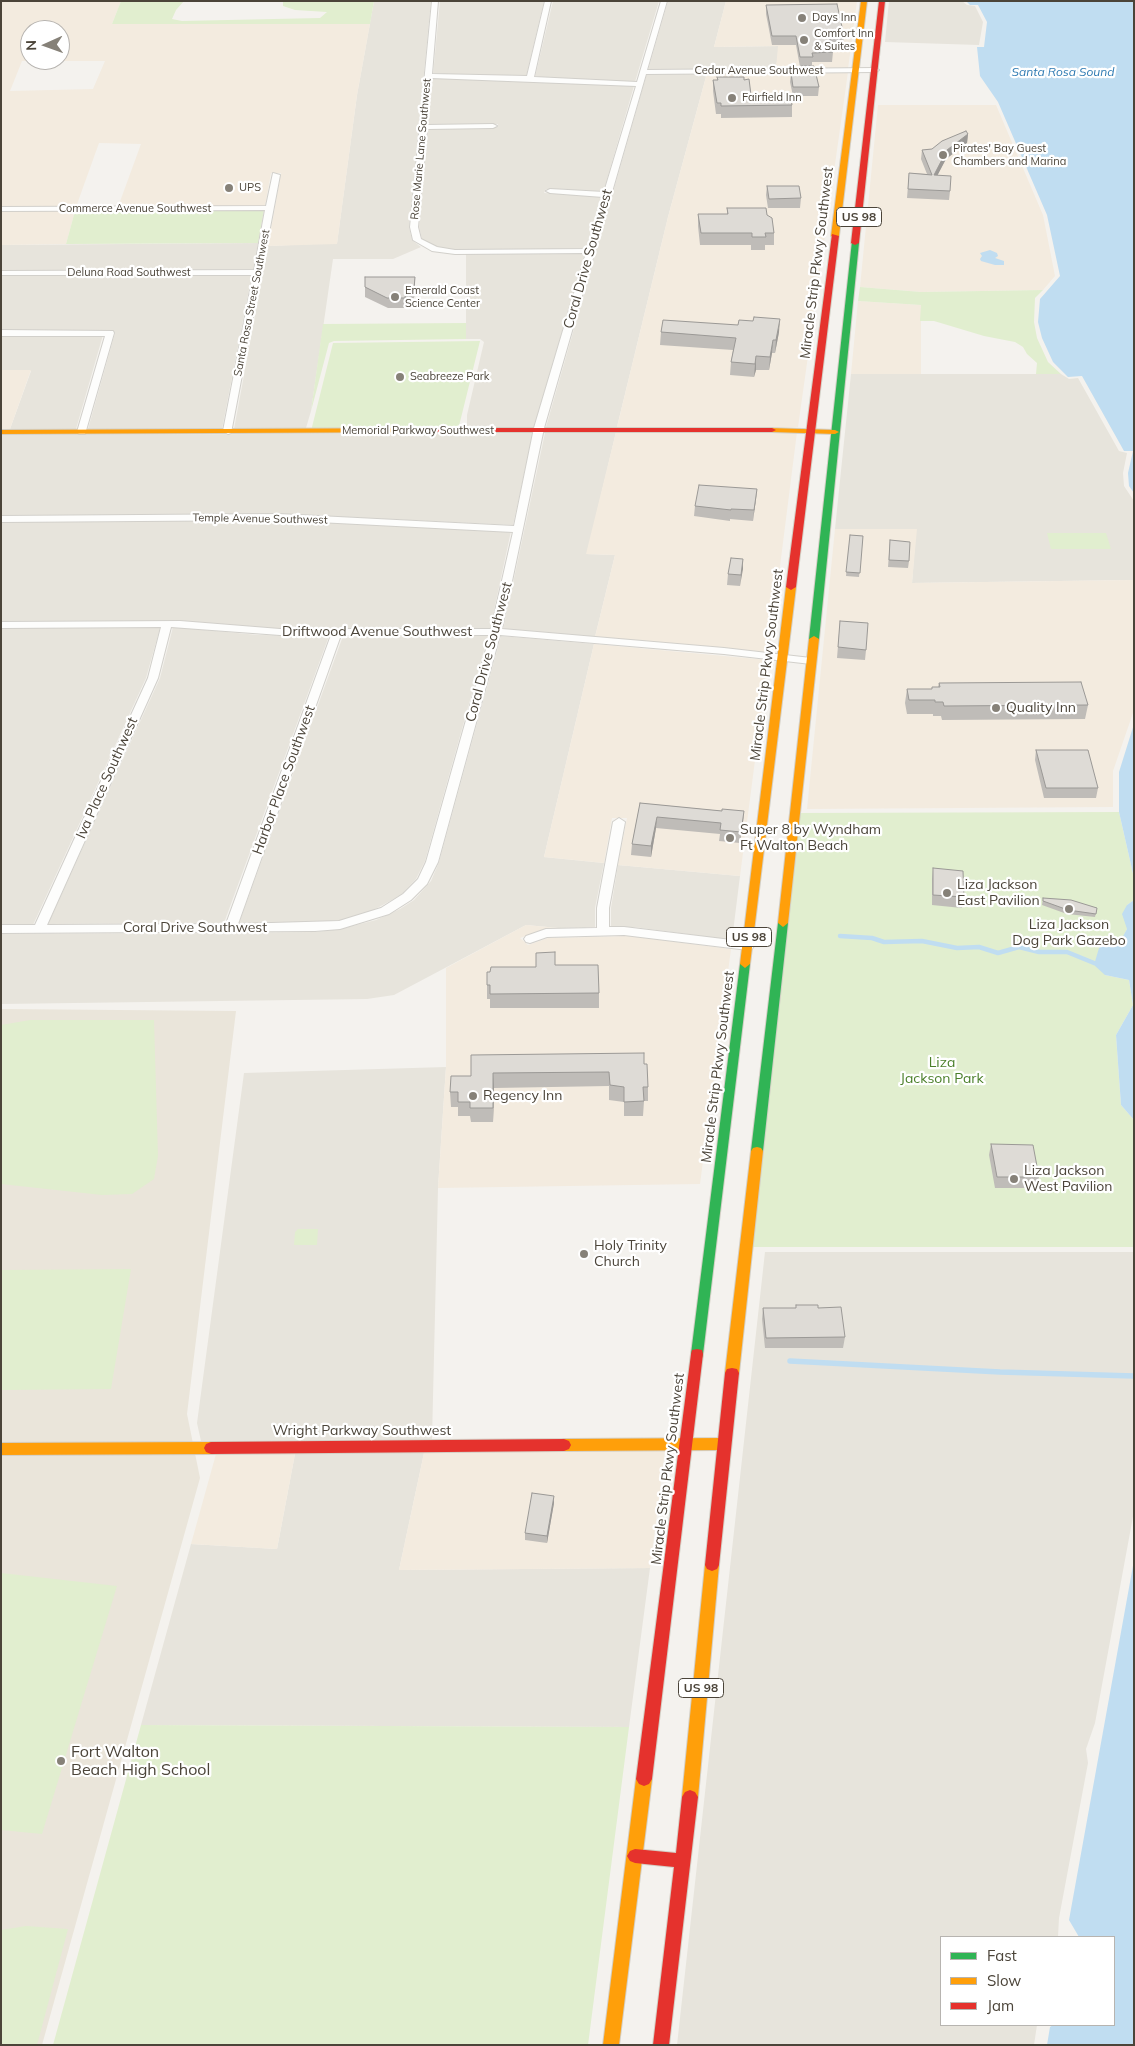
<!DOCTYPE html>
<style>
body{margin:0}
#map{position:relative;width:1135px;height:2046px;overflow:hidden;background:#f4f2ee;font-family:Mulish,sans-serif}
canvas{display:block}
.frame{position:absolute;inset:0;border:2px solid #4b4439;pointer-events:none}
.legend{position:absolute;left:940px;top:1936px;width:175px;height:90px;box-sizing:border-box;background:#fff;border:1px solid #b7b4b0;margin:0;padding:6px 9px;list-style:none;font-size:15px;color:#4b4439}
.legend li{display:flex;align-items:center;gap:10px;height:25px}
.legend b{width:25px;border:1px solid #b7b4b0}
.north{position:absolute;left:20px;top:20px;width:50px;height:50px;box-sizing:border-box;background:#fff;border:1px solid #b7b4b0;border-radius:50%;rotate:268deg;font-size:14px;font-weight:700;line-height:20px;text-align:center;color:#4b4439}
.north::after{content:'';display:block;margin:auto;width:18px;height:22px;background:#868178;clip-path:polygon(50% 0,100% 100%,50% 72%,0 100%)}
</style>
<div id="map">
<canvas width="1135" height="2046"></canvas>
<div class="frame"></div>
<ul class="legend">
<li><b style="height:6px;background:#30b455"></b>Fast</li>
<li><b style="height:6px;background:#ff9f0a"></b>Slow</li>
<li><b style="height:6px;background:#e5322d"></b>Jam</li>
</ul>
<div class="north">N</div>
</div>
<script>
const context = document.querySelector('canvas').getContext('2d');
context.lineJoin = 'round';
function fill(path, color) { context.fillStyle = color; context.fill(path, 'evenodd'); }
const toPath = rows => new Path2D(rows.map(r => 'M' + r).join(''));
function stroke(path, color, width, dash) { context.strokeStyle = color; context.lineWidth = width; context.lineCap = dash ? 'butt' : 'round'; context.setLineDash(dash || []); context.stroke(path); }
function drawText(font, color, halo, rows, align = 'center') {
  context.font = font + ' Mulish,sans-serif'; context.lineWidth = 4.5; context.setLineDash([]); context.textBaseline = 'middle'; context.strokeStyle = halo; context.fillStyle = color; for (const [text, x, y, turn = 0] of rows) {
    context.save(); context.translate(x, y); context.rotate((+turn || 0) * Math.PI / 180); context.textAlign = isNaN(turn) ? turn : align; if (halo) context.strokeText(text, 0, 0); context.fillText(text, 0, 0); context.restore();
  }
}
fill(toPath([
 [374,1,431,1,409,227,412,240,421,247,393,259,333,259,311,411,306,428,234,429,268,246,337,243,357,95],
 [440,1,544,1,526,77,433,75],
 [553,1,659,1,635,82,535,77],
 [668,1,726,1,714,47,779,46,776,69,648,70],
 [889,1,962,1,967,5,975,6,983,22,979,45,885,42],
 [647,73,707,73,668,217,617,427,546,427],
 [433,78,634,86,603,193,546,189,544,193,601,196,586,249,456,250,439,248,422,239,419,227,428,129,498,127,498,124,428,125],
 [258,243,253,270,1,271,1,245],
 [585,253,534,427,467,428,467,415,484,342,480,339,466,339,466,254],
 [252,274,222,429,88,429,115,333,110,331,1,331,1,275],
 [103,335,76,429,10,429,31,371,1,370,1,336],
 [851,374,1061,374,1069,379,1078,378,1119,451,1127,453,1123,473,1124,486,1134,501,1134,580,912,583,916,529,835,529],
 [616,432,587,554,615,555,595,637,503,630,545,433],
 [533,433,513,525,279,514,1,516,1,435],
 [278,520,511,531,490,629,280,629,181,621,1,622,1,522],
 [173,627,258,635,329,636,224,923,48,924,160,678],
 [1,628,160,628,146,678,33,925,1,925],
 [343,636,488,636,425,861,416,879,401,895,368,913,339,921,315,923,239,923],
 [501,636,594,644,544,857,604,863,595,908,595,927,558,928,526,925,394,995,367,999,1,1004,1,934,316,932,340,929,376,920,400,909,414,900,431,881,439,862],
 [618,865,740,876,732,940,634,927,611,927,611,908],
 [446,1067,438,1188,432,1439,201,1441,197,1423,244,1073],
 [765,1252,1134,1252,1134,1511,1095,1723,1086,1749,1088,1763,1059,1918,1058,1937,941,1937,941,2025,1037,2025,1034,2045,677,2045],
 [424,1453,399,1570,650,1568,629,1727,141,1725,191,1544,277,1549,295,1454]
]), '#e7e4dc');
fill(toPath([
 [1,1,121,1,112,24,370,24,357,95,337,244,268,246,281,173,271,173,265,206,118,207,141,144,99,143,76,207,1,207],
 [30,30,60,30,60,60,30,60],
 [22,61,105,61,93,89,10,91],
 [726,1,857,1,848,69,776,69,778,46,714,47],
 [848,72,798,427,617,427,668,217,707,73],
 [878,105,996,105,1043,215,1055,276,1043,290,921,292,860,287],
 [1,211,75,211,66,244,1,245],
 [858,301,921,305,921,374,851,374],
 [1,370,31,370,10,429,1,429],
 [616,432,797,432,769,653,595,637,615,555,586,554],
 [835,529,917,529,912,583,1134,580,1134,710,1113,771,1113,807,807,809],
 [594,644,768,660,740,876,618,865,627,818,612,818,604,863,544,857],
 [526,925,558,928,545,929,520,938,528,945,548,938,629,936,731,949,700,1184,438,1188,446,1067,446,968],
 [665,1450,650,1568,399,1570,424,1453],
 [216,1454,295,1454,277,1549,191,1544]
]), '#f3ebdf');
fill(toPath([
 [1,1009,236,1011,187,1414,200,1478,42,2045,1,2045]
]), '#eae5da');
fill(toPath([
 [121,1,184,1,176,10,172,19,182,21,320,18,327,12,295,10,283,6,283,1,374,1,370,24,112,24],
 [264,210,258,243,66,244,75,211],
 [860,287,921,292,1043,290,1035,298,1034,322,1037,338,1048,362,1061,374,1036,374,1037,363,1027,354,1023,347,1015,342,984,336,934,321,920,321,921,305,858,301],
 [466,323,466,339,334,341,329,343,311,411,323,324],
 [480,341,458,430,311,431,333,343],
 [1047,533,1106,533,1111,549,1051,549],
 [1119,812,1134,878,1134,900,1127,905,1127,929,1105,975,1129,980,1133,1005,1116,1035,1121,1105,1134,1120,1134,1247,745,1247,796,813],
 [30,1020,154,1020,158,1156,154,1179,132,1194,102,1195,1,1184,1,1025],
 [298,1229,318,1229,317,1245,294,1245,295,1232],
 [131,1269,111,1389,1,1390,1,1270],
 [1,1573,117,1586,42,1834,1,1830],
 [141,1725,629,1727,588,2045,53,2045],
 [26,1926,68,1929,37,2045,1,2045,1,1930]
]), '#e1eecf');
fill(toPath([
 [966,1,1134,1,1134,493,1129,486,1128,473,1133,451,1124,451,1082,376,1068,377,1053,362,1042,338,1038,322,1040,299,1060,276,1047,215,998,102,980,76,977,47,984,47,987,22,978,5,970,5],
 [990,250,997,253,998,256,995,258,1004,261,1004,265,995,265,981,261,980,259,982,256,980,253],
 [1134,724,1134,878,1119,812,1119,772],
 [1134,900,1134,1120,1121,1105,1116,1035,1133,1005,1129,980,1105,975,1094,965,1099,948,1107,940,1122,938,1127,929,1122,914,1127,905],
 [1134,1560,1134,2045,1047,2045,1050,2027,1053,2025,1114,2025,1114,1937,1079,1937,1069,1920]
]), '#c0ddf1');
stroke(toPath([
 [840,936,872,938,884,942,922,941,957,948,979,947,998,953,1019,947,1039,952,1067,952,1094,963]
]), '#c0ddf1', 4.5);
stroke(toPath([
 [790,1361,1000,1372,1134,1376]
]), '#c0ddf1', 5.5);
const street = toPath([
 [432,1,438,1,432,74,527,76,545,1,551,1,534,77,637,82,661,1,667,1,647,70,875,68,879,70,875,72,646,74,544,428,502,629,724,648,811,658,816,661,811,664,724,654,500,635,438,862,427,884,411,900,389,914,340,929,315,931,1,933,1,925,35,925,148,678,161,627,1,628,1,622,180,621,280,629,491,629,513,532,279,520,1,522,1,516,279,514,514,526,534,428,586,253,455,254,432,251,413,240,410,227,432,1],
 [431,78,636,86,604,192,550,189,546,191,550,193,603,197,587,249,455,250,437,247,421,239,418,227,427,129,493,128,497,126,493,124,427,125,431,78],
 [171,627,280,635,331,635,226,924,47,925,158,678,171,627],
 [341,635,490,635,426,862,418,879,403,894,381,908,339,921,238,924,341,635],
 [273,173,280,175,231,433,228,434,223,431,253,275,1,275,1,271,254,270,265,210,1,211,1,207,266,206,273,173],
 [1,330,113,331,114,333,85,434,79,434,77,432,105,336,1,336,1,330],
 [619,818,625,822,609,908,609,927,624,927,748,942,754,946,752,949,748,950,624,935,547,937,530,943,526,942,524,939,526,936,546,929,597,928,597,908,613,822,619,818]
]);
const fast = toPath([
 [852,241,859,243,819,639,814,642,809,639,852,241],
 [783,919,788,923,763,1151,761,1154,757,1155,753,1154,751,1151,778,923,783,919],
 [745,960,750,964,703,1354,702,1358,697,1359,692,1358,691,1354,740,964,745,960]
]);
const slow = toPath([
 [861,1,867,1,839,236,835,238,831,236,861,1],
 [436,428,440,430,439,432,1,434,1,430,436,428],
 [769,428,835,430,839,432,835,434,772,432,768,430,769,428],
 [791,584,796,587,750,964,745,968,740,964,786,587,791,584],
 [814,636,819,639,788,923,783,927,778,923,809,639,814,636],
 [757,1147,761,1148,763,1151,739,1373,737,1377,732,1378,727,1377,725,1373,751,1151,753,1148,757,1147],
 [724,1438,729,1440,731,1444,729,1448,724,1450,564,1451,559,1449,557,1445,559,1441,564,1439,724,1438],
 [211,1442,216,1444,218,1448,216,1452,211,1454,1,1455,1,1443,211,1442],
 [712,1559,717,1561,719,1565,698,1797,695,1802,690,1804,685,1802,682,1797,705,1565,707,1561,712,1559],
 [644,1772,649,1774,652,1779,619,2045,603,2045,636,1779,639,1774,644,1772]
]);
const jam = toPath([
 [879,1,885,1,859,243,855,245,851,243,879,1],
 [832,234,839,236,796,587,791,590,786,587,832,234],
 [433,428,772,428,776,430,772,432,436,432,432,430,433,428],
 [697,1349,702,1350,703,1354,652,1779,649,1784,644,1786,639,1784,636,1779,691,1354,692,1350,697,1349],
 [732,1368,737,1369,739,1373,719,1565,717,1569,712,1571,707,1569,705,1565,725,1373,727,1369,732,1368],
 [564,1439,569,1441,571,1445,569,1449,564,1451,211,1454,206,1452,204,1448,206,1444,211,1442,564,1439],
 [690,1790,695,1792,698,1797,669,2045,653,2045,674,1867,635,1863,630,1861,627,1856,630,1851,635,1849,676,1853,682,1797,685,1792,690,1790]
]);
stroke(street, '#d2d0cb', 2);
stroke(fast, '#d3cfc5', 2);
stroke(slow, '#d3cfc5', 2);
stroke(jam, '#d3cfc5', 2);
fill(street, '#fdfdfc');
fill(fast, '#30b455');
fill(slow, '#ff9f0a');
fill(jam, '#e5322d');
fill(toPath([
 [766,5,844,36,843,45,831,45,833,52,832,62,812,62,812,66,819,87,818,96,793,96,790,82,791,73,801,73,802,67,800,67,796,45,772,45,766,14],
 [717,77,744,80,751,95,792,105,792,117,721,118,721,114,716,114,713,91,713,80,717,80],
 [968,134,967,143,946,159,937,175,950,191,949,200,907,198,909,173,927,174,921,159,922,150,932,149],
 [767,186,801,198,800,208,768,208,766,195],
 [727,208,767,215,774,233,774,245,765,245,765,250,751,250,751,245,700,245,698,226,698,214,727,214],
 [415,277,415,286,414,298,406,298,405,308,388,308,365,297,365,287],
 [661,332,779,332,775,353,772,353,769,370,756,370,754,377,730,375,731,362,733,350,660,345],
 [757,489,753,521,730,519,730,521,694,516,695,506],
 [850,535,863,536,859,577,846,576],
 [890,540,909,561,908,568,888,567],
 [743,559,740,586,727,585,728,574],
 [840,621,866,650,865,660,837,658],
 [939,683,1088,705,1085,719,942,720,941,716,933,716,933,714,907,714,905,703,907,689,932,689,932,687,938,687],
 [1036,750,1098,788,1096,798,1044,798,1035,760],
 [640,803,722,811,744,811,740,843,719,841,720,834,656,828,651,857,631,855,632,844],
 [933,868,964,897,962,908,932,905,932,879],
 [1043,898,1097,908,1095,917,1067,914,1042,905],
 [555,965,599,993,599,1008,490,1008,490,999,487,999,487,985,536,967],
 [471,1055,644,1064,648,1087,648,1101,644,1101,643,1116,624,1116,624,1102,609,1100,609,1086,494,1088,493,1122,471,1122,470,1116,458,1116,458,1107,451,1107,450,1092,471,1076],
 [991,1144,1039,1177,1037,1188,995,1188,989,1155],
 [763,1308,845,1337,843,1348,765,1348,762,1319],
 [554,1503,547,1543,525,1540,525,1533]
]), '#bfbcb8');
fill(toPath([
 [968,134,967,143,946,159,933,184,934,175,947,150],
 [415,277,415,286,414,298,414,289],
 [406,289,406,298,405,308,405,298],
 [780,319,779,332,775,353,776,340],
 [773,340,772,353,769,370,770,357],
 [756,356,756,370,754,377,755,364],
 [757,489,756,499,753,521,754,510],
 [743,559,743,569,740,586,741,575],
 [744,811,743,822,740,843,741,832],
 [657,817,656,828,651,857,651,846],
 [493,1073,494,1088,493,1122],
 [554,1496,554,1503,547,1543,547,1536]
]), '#9b9996');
const building = toPath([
 [837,4,844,36,829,36,833,52,812,53,813,57,800,57,796,36,772,36,766,5,837,4],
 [802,66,814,66,819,87,793,87,791,73,803,73,802,66],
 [717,77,744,77,744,80,749,79,751,95,790,93,792,105,721,106,721,103,717,103,713,80,718,80,717,77],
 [966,131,968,134,947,150,934,175,951,176,950,191,908,189,909,173,932,175,922,150,932,149,942,141,966,131],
 [767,186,799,186,801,198,769,199,767,186],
 [727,208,766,208,767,215,772,218,774,233,765,233,766,237,752,237,752,233,701,233,698,214,728,214,727,208],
 [365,277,415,277,414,289,406,289,405,298,387,298,365,287,365,277],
 [754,317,780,319,776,340,773,340,770,357,756,356,755,364,731,362,736,338,661,332,663,320,738,325,739,320,753,321,754,317],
 [699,485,757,489,754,510,731,509,731,510,695,506,699,485],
 [850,535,863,536,860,573,846,572,850,535],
 [890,540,910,542,909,561,889,560,890,540],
 [731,558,743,559,741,575,728,574,731,558],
 [840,621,868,623,866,650,838,647,840,621],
 [1081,682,1088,705,944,706,943,702,935,702,935,700,909,700,907,689,932,689,932,687,940,687,939,683,1081,682],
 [1036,750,1088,750,1098,788,1046,788,1036,750],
 [640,803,722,811,722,809,744,811,741,832,720,830,721,823,657,817,651,846,632,844,640,803],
 [933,868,963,871,964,897,933,895,933,868],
 [1043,898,1071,900,1097,908,1096,914,1068,910,1043,901,1043,898],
 [555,952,555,965,598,965,599,993,490,994,490,985,487,985,487,972,490,972,491,967,536,967,536,953,555,952],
 [644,1053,644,1064,647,1064,648,1087,643,1087,644,1101,624,1102,624,1087,610,1085,609,1072,493,1073,493,1108,470,1108,470,1102,458,1102,458,1092,450,1092,451,1076,471,1076,471,1055,644,1053],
 [991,1144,1033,1145,1039,1177,997,1177,991,1144],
 [796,1305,818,1305,818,1308,841,1307,845,1337,766,1338,763,1308,796,1308,796,1305],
 [532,1493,554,1496,547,1536,525,1533,532,1493]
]);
fill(building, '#dedbd6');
stroke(building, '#9b9996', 1);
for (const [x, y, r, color] of [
 [802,18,5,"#868178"],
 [804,40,5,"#868178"],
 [732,98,5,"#868178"],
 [943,155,5,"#868178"],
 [229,188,5,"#868178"],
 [395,297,5,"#868178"],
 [400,377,5,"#868178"],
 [996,708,5,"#868178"],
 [730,838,5,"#868178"],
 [947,893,5,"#868178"],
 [1069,909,5,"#868178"],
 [473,1096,5,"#868178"],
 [1014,1179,5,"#868178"],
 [584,1254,5,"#868178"],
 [61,1761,5,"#868178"]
]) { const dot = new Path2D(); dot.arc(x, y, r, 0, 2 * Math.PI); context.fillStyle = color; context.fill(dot); stroke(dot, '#fff', 2); }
drawText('11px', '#4b4439', '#fff', [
 ["Days Inn",812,18],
 ["Comfort Inn",814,34],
 ["& Suites",814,47],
 ["Fairfield Inn",742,98],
 ["Pirates' Bay Guest",953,149],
 ["Chambers and Marina",953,162],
 ["UPS",239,188],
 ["Emerald Coast",405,291],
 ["Science Center",405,304],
 ["Seabreeze Park",410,377]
], 'left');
drawText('11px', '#4b4439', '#fff', [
 ["Cedar Avenue Southwest",759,71],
 ["Rose Marie Lane Southwest",421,149,-85],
 ["Commerce Avenue Southwest",135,209],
 ["Deluna Road Southwest",129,273],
 ["Santa Rosa Street Southwest",252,303,-79],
 ["Memorial Parkway Southwest",418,431],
 ["Temple Avenue Southwest",260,519,1]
]);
drawText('italic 12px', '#2e7ab2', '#fff', [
 ["Santa Rosa Sound",1063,72]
]);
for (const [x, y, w] of [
 [859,217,45],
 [749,937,45],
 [701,1688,45]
]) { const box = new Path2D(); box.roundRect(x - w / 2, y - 9.5, w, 19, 4); context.fillStyle = '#fff'; context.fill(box); stroke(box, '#4b4439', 1); }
drawText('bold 12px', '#4b4439', null, [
 ["US 98",859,217],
 ["US 98",749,937],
 ["US 98",701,1688]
]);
drawText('14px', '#4b4439', '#fff', [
 ["Coral Drive Southwest",588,259,-74],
 ["Miracle Strip Pkwy Southwest",817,263,-83],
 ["Driftwood Avenue Southwest",377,632],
 ["Coral Drive Southwest",489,652,-75],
 ["Miracle Strip Pkwy Southwest",767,665,-83],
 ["Iva Place Southwest",107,778,-66],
 ["Harbor Place Southwest",284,780,-70],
 ["Coral Drive Southwest",195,928],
 ["Miracle Strip Pkwy Southwest",718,1067,-83],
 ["Wright Parkway Southwest",362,1431],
 ["Miracle Strip Pkwy Southwest",668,1469,-83]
]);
drawText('14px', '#4b4439', '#fff', [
 ["Quality Inn",1006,708],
 ["Super 8 by Wyndham",740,830],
 ["Ft Walton Beach",740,846],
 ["Liza Jackson",957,885],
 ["East Pavilion",957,901],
 ["Liza Jackson",1069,925,"center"],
 ["Dog Park Gazebo",1069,941,"center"],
 ["Regency Inn",483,1096],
 ["Liza Jackson",1024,1171],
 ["West Pavilion",1024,1187],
 ["Holy Trinity",594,1246],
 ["Church",594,1262]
], 'left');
drawText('14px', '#4a7f2a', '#fff', [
 ["Liza",942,1063],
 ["Jackson Park",942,1079]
]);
drawText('16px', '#4b4439', '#fff', [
 ["Fort Walton",71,1752],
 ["Beach High School",71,1770]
], 'left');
</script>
